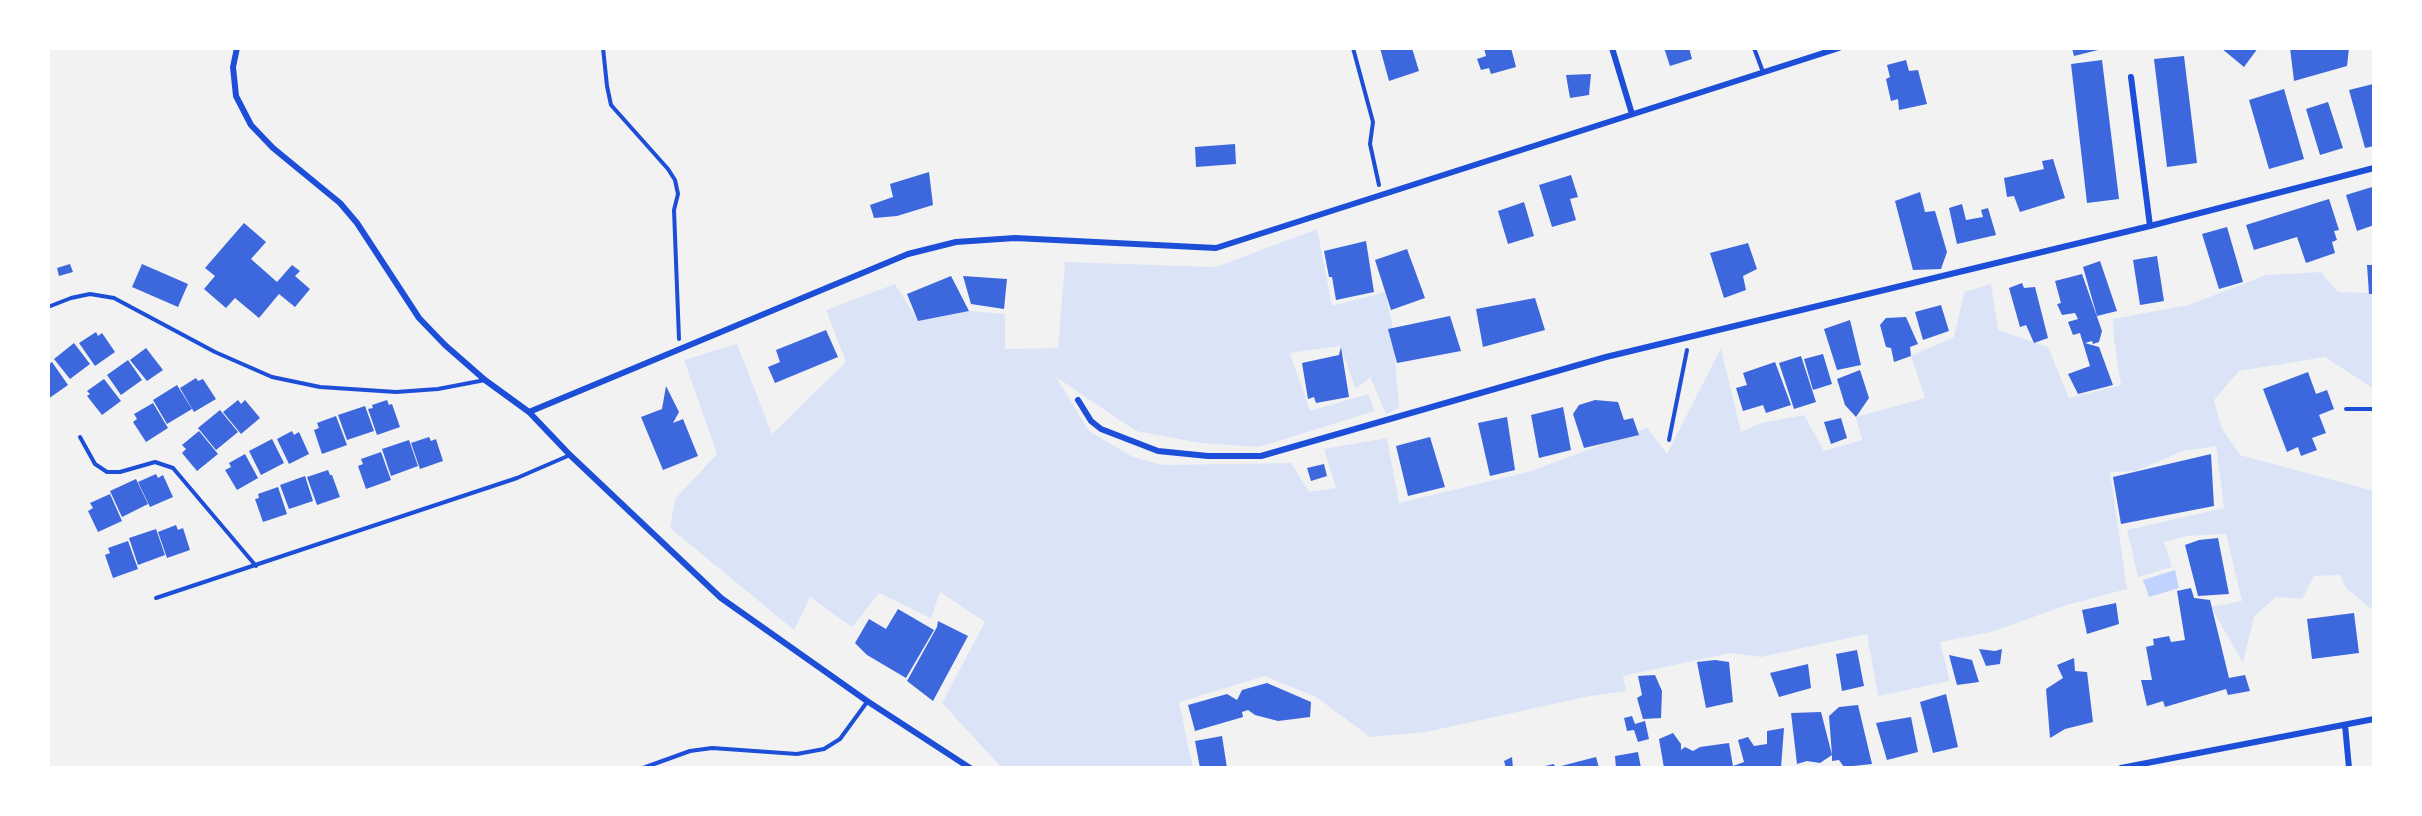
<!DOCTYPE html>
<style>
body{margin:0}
#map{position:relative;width:2422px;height:816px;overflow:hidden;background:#f2f2f2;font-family:"DejaVu Sans",sans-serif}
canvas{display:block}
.frame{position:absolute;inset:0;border:50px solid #fff;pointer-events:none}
</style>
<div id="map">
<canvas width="2422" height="816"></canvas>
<div class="frame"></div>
</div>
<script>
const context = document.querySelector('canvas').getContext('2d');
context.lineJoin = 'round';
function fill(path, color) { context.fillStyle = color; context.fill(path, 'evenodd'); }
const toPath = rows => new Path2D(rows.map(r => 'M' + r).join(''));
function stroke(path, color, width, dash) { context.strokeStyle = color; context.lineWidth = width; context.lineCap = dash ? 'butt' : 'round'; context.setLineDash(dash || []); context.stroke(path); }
fill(toPath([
 [1317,229,1332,306,1385,292,1392,323,1399,408,1386,414,1370,377,1356,389,1340,346,1290,353,1310,411,1368,394,1375,411,1259,447,1200,443,1136,431,1056,377,1089,431,1133,457,1163,465,1291,463,1309,492,1336,488,1324,449,1387,438,1399,503,1528,472,1647,428,1667,454,1721,348,1741,432,1761,423,1804,415,1824,451,1862,440,1856,417,1925,398,1911,356,1954,337,1964,292,1991,284,1998,330,2048,347,2069,398,2121,385,2114,340,2113,319,2189,305,2266,275,2321,272,2338,292,2374,293,2374,389,2325,357,2239,371,2214,400,2221,427,2240,455,2374,491,2374,611,2347,589,2340,575,2314,576,2302,599,2276,597,2254,616,2243,663,2211,607,2242,601,2226,534,2186,536,2164,542,2172,567,2138,577,2127,530,2224,508,2216,446,2183,451,2136,471,2110,472,2127,589,2067,605,1991,632,1940,642,1950,681,1878,696,1867,634,1761,657,1730,653,1623,676,1626,691,1590,696,1426,732,1370,737,1316,697,1265,676,1179,702,1193,768,1002,768,942,703,985,622,940,592,931,618,879,593,852,627,810,597,794,630,670,528,675,499,717,454,684,360,737,344,772,434,846,362,826,310,895,284,918,321,969,311,1005,314,1005,349,1058,348,1065,262,1216,267]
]), '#dbe4f7');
fill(toPath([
 [2175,570,2179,588,2149,597,2143,580]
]), '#bfd3fe');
fill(toPath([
 [1380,48,1412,48,1419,71,1389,81],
 [1484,48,1511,48,1516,67,1491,74,1489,68,1481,70,1477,59,1486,56],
 [1664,48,1689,48,1692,59,1670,66],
 [2072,48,2102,48,2102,49,2074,56],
 [2221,48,2258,48,2244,67],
 [2290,48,2349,48,2347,66,2294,81],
 [2184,56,2197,163,2167,167,2154,59],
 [1906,60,1909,71,1918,70,1927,104,1899,110,1898,99,1891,101,1886,79,1890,77,1887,65],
 [2102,60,2119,199,2087,203,2071,64],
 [1591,74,1589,95,1570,98,1566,75],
 [2373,84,2374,146,2365,148,2349,90],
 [2284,89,2304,159,2269,169,2249,100],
 [2328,102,2343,148,2320,155,2306,109],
 [1235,144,1236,164,1196,167,1195,147],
 [2053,159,2065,198,2020,212,2014,196,2007,197,2004,178,2044,169,2042,161],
 [929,172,933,205,897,216,874,218,870,205,893,197,890,184],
 [1571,175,1578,197,1570,199,1576,220,1552,227,1539,185],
 [2372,187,2374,195,2374,225,2357,231,2346,195],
 [1920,192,1925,212,1935,211,1947,252,1941,269,1913,270,1895,201],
 [2329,199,2339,230,2334,231,2337,240,2332,242,2335,253,2306,263,2297,237,2254,250,2246,225],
 [1524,202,1534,236,1508,244,1498,211],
 [1962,204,1966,220,1983,217,1981,210,1988,208,1996,235,1957,244,1949,208],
 [244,223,266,242,251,259,277,282,292,265,300,271,295,276,310,289,295,307,279,294,259,318,235,298,226,308,204,289,215,276,205,268],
 [2227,227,2243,282,2219,289,2202,234],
 [1366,241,1374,292,1336,300,1332,277,1329,277,1324,251],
 [1748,243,1757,269,1743,276,1746,290,1724,298,1710,253],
 [1407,249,1425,298,1391,310,1375,260],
 [2157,256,2164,301,2140,305,2133,260],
 [2100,261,2117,311,2097,316,2083,267],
 [70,264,73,272,59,276,57,268],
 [142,264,188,284,178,307,132,287],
 [2367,265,2374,265,2374,294,2369,294],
 [2082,274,2102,331,2099,342,2093,344,2092,341,2085,343,2099,347,2113,385,2078,394,2068,374,2090,366,2080,333,2073,335,2068,322,2078,319,2075,313,2062,315,2057,304,2061,303,2055,281],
 [951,276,969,311,918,321,907,294],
 [963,276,1007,279,1004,309,971,304],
 [2022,283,2024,288,2035,287,2048,338,2034,343,2026,325,2020,327,2009,288],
 [1535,298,1545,330,1483,347,1476,309],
 [1941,305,1949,331,1923,340,1915,312],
 [1450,316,1461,351,1397,363,1388,329],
 [1906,317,1918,344,1910,347,1911,356,1894,362,1891,348,1886,347,1880,325,1886,318],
 [1850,320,1861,365,1837,370,1824,329],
 [826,330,838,357,775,383,768,367,780,362,776,350],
 [96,332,98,336,102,333,115,352,95,366,79,343],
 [74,343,90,364,70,379,54,359],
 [1341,347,1349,397,1316,403,1314,397,1308,399,1302,363,1339,355],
 [146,348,163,370,147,381,130,360],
 [1823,354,1832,384,1813,390,1804,359],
 [1801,356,1816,402,1794,409,1779,363],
 [128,360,142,380,121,395,107,375],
 [52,362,68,385,48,399,48,365],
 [1775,362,1791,405,1766,413,1763,405,1743,411,1736,388,1747,385,1743,373],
 [1860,370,1869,398,1856,417,1845,405,1837,379],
 [2308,372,2316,394,2327,390,2334,409,2319,415,2326,433,2312,438,2317,450,2301,456,2298,447,2287,452,2263,389],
 [196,378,198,381,203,379,216,399,194,412,180,388],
 [104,379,121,401,102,415,87,396,90,394,87,391],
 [177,385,192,409,167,424,153,400],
 [666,386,679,412,673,423,683,419,698,456,663,470,641,417,662,409],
 [238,400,241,404,245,400,260,418,241,434,223,412],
 [387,400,389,405,392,404,400,427,377,435,368,409,373,408,372,405],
 [1595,400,1618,402,1624,420,1633,418,1639,435,1584,448,1573,414,1579,405],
 [153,403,168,428,146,442,133,422,137,419,134,414],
 [365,406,374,431,347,440,338,415],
 [1563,407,1571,450,1539,458,1531,415],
 [220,410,238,432,216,450,198,428],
 [336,416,347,445,322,454,314,430,319,428,317,423],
 [1507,417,1515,470,1490,476,1478,423],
 [1841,418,1847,438,1831,444,1824,422],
 [199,431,218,454,197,471,182,453,186,449,182,445],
 [292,431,294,435,299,432,309,454,289,464,277,439],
 [429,437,431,441,436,439,443,461,420,469,411,443],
 [1430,437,1445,487,1408,496,1396,446],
 [272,439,284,463,261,475,249,451],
 [409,440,418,466,391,476,382,449],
 [381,452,391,480,366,489,358,466,363,464,361,459],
 [245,454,258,478,237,490,225,470,231,467,229,463],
 [2211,454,2214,506,2121,524,2113,477],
 [1324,464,1327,476,1311,481,1307,468],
 [328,470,330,475,332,475,340,497,317,505,307,477],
 [156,474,158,478,163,475,173,497,150,507,138,482],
 [305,476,313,501,289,509,280,485],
 [136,479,148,504,122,517,110,491],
 [278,487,287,514,263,522,255,499,259,498,258,494],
 [110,494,122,521,98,532,88,511,93,508,90,503],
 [176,525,178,530,183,528,190,550,167,558,158,532],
 [156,529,165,555,138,565,129,538],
 [2218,538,2229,594,2198,596,2185,545,2199,540],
 [128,541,138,569,113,578,105,555,110,553,108,548],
 [2191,588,2194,598,2210,600,2229,678,2245,675,2250,691,2228,695,2226,689,2165,707,2163,701,2147,706,2141,680,2152,680,2146,647,2154,645,2153,639,2169,636,2171,642,2185,640,2177,591],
 [2116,603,2119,624,2087,634,2082,610],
 [898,609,934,630,906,678,867,655,855,643,869,619,886,629],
 [2354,613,2359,653,2312,659,2307,619],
 [938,621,968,636,933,701,907,681,937,627],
 [1979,649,1995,651,2002,649,2000,664,1986,666],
 [1857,650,1864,686,1842,691,1836,654],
 [1949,655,1972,660,1979,682,1957,685],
 [2074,658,2075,671,2087,672,2093,722,2065,729,2050,738,2046,689,2063,678,2057,665],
 [1715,660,1729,662,1733,702,1706,708,1697,662],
 [1808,664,1811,688,1779,697,1770,673],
 [1655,675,1662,691,1661,718,1643,719,1637,698,1642,695,1638,676],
 [1267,683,1311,702,1310,717,1278,721,1255,715,1248,710,1242,712,1243,717,1195,731,1188,705,1227,694,1237,700,1242,690],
 [1946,694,1958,747,1933,753,1920,702],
 [1858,705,1872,764,1844,767,1839,760,1832,761,1832,755,1820,763,1807,761,1797,764,1791,713,1821,712,1832,755,1829,716,1839,707],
 [1632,716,1635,724,1645,721,1649,739,1638,742,1634,730,1627,731,1624,718],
 [1911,717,1918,752,1887,760,1876,723],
 [1784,728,1781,768,1664,768,1659,739,1673,733,1681,744,1681,750,1685,747,1693,751,1700,747,1729,743,1733,766,1744,762,1738,740,1748,737,1754,746,1767,744,1767,731],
 [1222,736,1227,768,1200,768,1195,741],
 [1638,752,1641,768,1616,768,1615,756],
 [1512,757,1513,768,1506,768,1504,761],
 [1596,757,1599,768,1561,768,1561,766],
 [1554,764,1555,768,1540,768,1540,767]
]), '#3d67dc');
stroke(toPath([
 [603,48,607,86,611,105,668,169,675,180,678,194,674,210,679,339],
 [1353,48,1373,122,1370,144,1379,185],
 [1669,440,1687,350]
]), '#1d4ed8', 4);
stroke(toPath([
 [1754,48,1763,72],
 [48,307,71,298,90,294,114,298,215,352,272,377,320,387,396,392,438,389,485,380],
 [2346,409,2374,409],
 [80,437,95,464,107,472,120,472,155,462,173,468,256,566],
 [156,598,517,478,570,455],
 [643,768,690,751,712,748,797,754,824,749,840,739,867,702]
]), '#1d4ed8', 4);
stroke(toPath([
 [237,48,233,67,236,96,251,125,273,148,340,203,357,223,419,318,445,345,485,380,529,412,570,455,721,598,867,701,970,768],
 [1612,48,1632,114],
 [2131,77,2150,226],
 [1078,400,1091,421,1101,429,1158,451,1208,456,1261,456,1606,357,2150,226,2374,168],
 [529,412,908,254,956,242,1015,238,1216,248,1839,48],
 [2345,725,2349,768],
 [2121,768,2374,719]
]), '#1d4ed8', 6);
</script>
